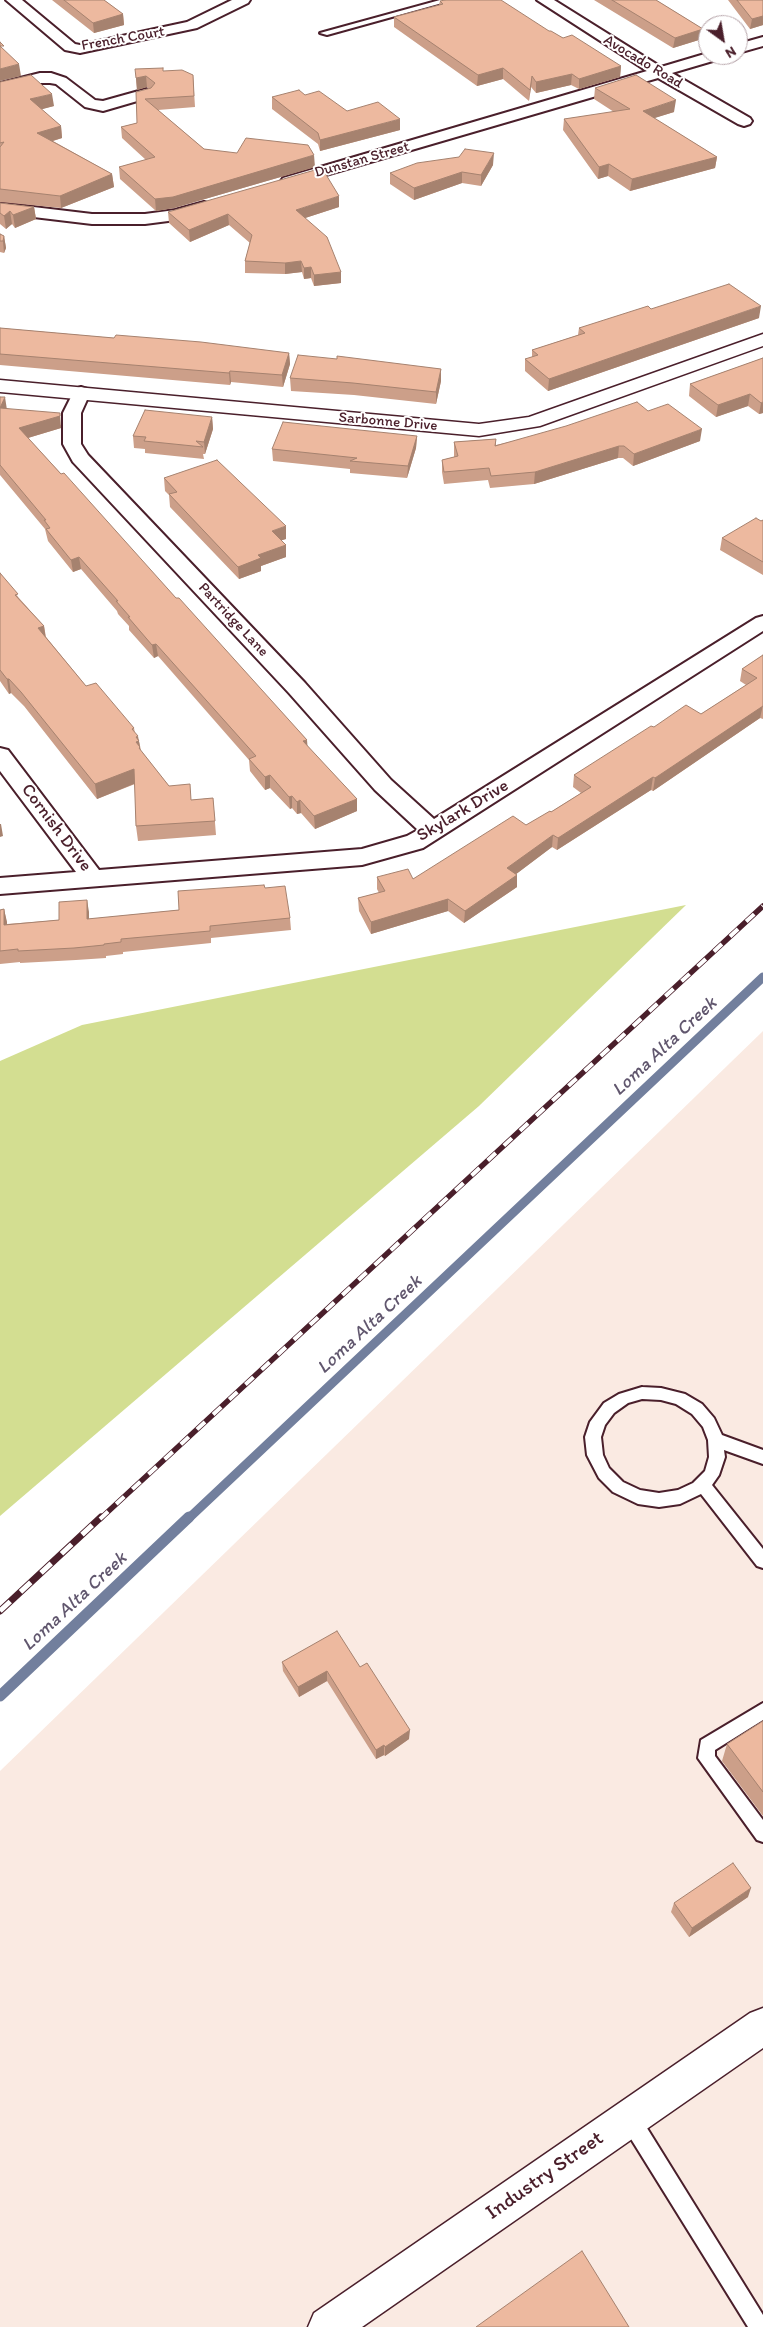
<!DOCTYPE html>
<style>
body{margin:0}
#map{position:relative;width:763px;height:2327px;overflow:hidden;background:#fff;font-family:Itim,sans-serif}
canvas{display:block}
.north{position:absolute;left:698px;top:15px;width:50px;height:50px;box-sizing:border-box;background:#fff;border:1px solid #b7a5aa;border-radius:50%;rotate:148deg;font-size:14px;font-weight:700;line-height:20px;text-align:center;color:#4a1f2b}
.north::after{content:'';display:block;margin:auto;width:18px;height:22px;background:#4a1f2b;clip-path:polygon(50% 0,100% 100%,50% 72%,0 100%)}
</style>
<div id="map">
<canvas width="763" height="2327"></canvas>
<div class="north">N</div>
</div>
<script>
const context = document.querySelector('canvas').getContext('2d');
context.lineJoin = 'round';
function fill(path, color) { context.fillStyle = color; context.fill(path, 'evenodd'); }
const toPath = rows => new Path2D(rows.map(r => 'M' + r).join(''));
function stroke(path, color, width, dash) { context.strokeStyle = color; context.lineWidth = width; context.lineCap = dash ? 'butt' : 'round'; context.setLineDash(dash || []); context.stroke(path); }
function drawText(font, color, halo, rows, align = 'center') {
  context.font = font + ' Itim,sans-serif'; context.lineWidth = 4; context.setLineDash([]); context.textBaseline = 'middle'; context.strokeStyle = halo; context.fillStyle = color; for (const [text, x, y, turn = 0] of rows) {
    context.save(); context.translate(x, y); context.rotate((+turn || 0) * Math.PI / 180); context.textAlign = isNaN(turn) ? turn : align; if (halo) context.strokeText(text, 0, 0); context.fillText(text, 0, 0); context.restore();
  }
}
fill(toPath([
 [763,1031,763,2327,0,2327,0,1771]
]), '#faeae2');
fill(toPath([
 [686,905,479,1106,0,1516,0,1061,82,1025]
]), '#d3de91');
stroke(toPath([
 [188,1519,763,977]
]), '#727f9d', 9);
stroke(toPath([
 [0,1696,189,1517]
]), '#727f9d', 11);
const lane = toPath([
 [440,0,453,0,327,35,320,33,440,0],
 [642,1387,661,1388,685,1394,702,1404,714,1418,722,1435,763,1450,763,1464,724,1450,725,1457,719,1475,712,1485,763,1549,763,1568,757,1566,701,1494,680,1504,659,1507,638,1504,613,1492,599,1478,587,1455,585,1437,590,1422,604,1403,619,1394,642,1387],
 [642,1399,661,1400,676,1404,692,1414,703,1427,708,1440,709,1457,705,1471,693,1483,678,1490,659,1493,640,1490,623,1482,609,1468,603,1455,601,1437,605,1425,614,1413,628,1403,642,1399],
 [763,1703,763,1720,715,1750,715,1756,763,1820,763,1842,757,1840,698,1758,701,1740,763,1703],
 [630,2110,637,2112,763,2315,763,2327,748,2327,623,2126,621,2119,623,2112,630,2110]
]);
const street = toPath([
 [6,0,22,0,75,44,80,45,187,22,232,0,250,0,248,3,197,28,80,53,65,50,6,0],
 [537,0,554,0,661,67,708,53,708,55,725,55,723,58,672,73,750,118,752,121,750,124,744,126,738,124,658,78,295,184,283,184,281,181,283,178,647,71,537,0],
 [763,37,763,46,738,53,738,44,763,37],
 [40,73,51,73,66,78,95,100,103,101,146,89,151,91,154,94,151,97,103,111,85,107,56,84,50,83,40,83,0,93,0,83,40,73],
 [204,202,210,204,212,207,210,210,176,220,145,224,92,224,0,213,0,203,92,214,145,214,175,210,204,202],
 [81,387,87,389,90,393,81,413,81,444,88,455,305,683,391,780,434,819,756,618,763,616,763,631,423,848,362,865,0,894,0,878,76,872,0,771,0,748,8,750,99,870,362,849,407,836,418,830,375,790,289,693,73,462,63,444,63,413,75,389,81,387]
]);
const secondary = toPath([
 [763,334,763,346,540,426,479,436,0,392,0,380,479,424,529,417,763,334],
 [763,2008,763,2048,362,2327,308,2327,314,2313,750,2013,763,2008]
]);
stroke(lane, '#4a1f2b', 4);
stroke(street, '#4a1f2b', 4);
stroke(secondary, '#4a1f2b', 3);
fill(lane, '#fff');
fill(street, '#fff');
fill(secondary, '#fff');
const railFar1 = toPath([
 [100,1519,763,906]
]);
const rail = toPath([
 [0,1611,101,1517]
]);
stroke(railFar1, '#4a1f2b', 5.5);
stroke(rail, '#4a1f2b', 7);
stroke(railFar1, '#fff', 4, [11]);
stroke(rail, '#fff', 5, [14]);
fill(toPath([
 [52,0,104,0,123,14,124,25,94,33],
 [594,0,656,0,703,29,702,39,673,48],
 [728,0,763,0,763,25,750,29],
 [440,1,549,31,621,66,620,77,579,89,571,85,536,93,531,87,529,101,503,79,477,86,394,27,394,17,439,5],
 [163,71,193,75,195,107,158,110,204,149,315,167,174,208,156,211,120,179,119,167,146,160,122,138,121,127,137,123,148,88,147,87,137,90,136,78],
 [0,82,54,106,41,109,61,126,62,138,53,141,112,174,114,187,61,208,0,202],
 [595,88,674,112,654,118,717,157,715,168,630,191,608,176,598,179,563,130,564,119,614,112,594,99],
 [305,95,347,111,400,130,320,151,318,144,272,109,272,97],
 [493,165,481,186,462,183,414,200,390,184,390,173],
 [0,203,34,207,36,219,15,228,12,224,6,229,0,224],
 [339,207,305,218,341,272,341,283,314,286,311,278,304,279,302,272,285,274,245,273,245,261,250,243,229,225,190,242,169,223,168,212],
 [0,234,4,236,6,248,4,253,0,252],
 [651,309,759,318,548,391,525,371,525,359,532,357,532,350,578,335,579,328],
 [0,328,114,338,289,353,290,364,283,387,231,382,230,385,0,365],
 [763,358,763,413,759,414,748,406,716,417,689,396,690,384],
 [337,359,441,369,441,381,436,404,354,395,291,391,290,378],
 [0,397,6,408,61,425,61,428,28,438,307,740,307,746,357,799,357,811,315,829,301,813,297,814,292,808,290,809,270,788,265,790,250,771,249,760,158,656,154,658,129,630,129,626,118,614,117,611,81,569,73,572,48,541,45,529,0,475],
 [648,411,700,441,633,466,623,458,618,458,534,484,490,488,488,480,444,484,442,472,442,460,454,457,454,442,496,439,496,445],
 [212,417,213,429,205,454,203,454,204,459,145,453,145,449,134,448,133,436],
 [417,436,416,448,407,478,350,473,350,469,273,461,272,449],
 [164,478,286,539,281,540,286,545,286,557,261,566,261,571,239,579,170,507,169,495,165,491],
 [763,520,763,575,720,550,722,538],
 [0,573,19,598,44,626,46,637,86,686,134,728,135,733,139,741,141,751,169,786,191,800,213,798,216,835,138,841,136,826,135,784,97,799,24,706,11,693,9,694,0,681],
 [763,655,763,719,760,718,653,791,651,790,557,850,552,847,516,874,517,875,517,887,464,923,448,911,371,934,359,911,358,898,379,893,377,889,377,877,413,879,526,825,551,812,581,793,573,787,574,775,654,727,701,714,746,685,740,681,742,669],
 [265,888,290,918,291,930,211,938,211,943,123,952,123,954,106,956,106,958,76,960,20,963,20,962,0,964,0,910,4,909,7,924,59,920,87,900,89,919,179,910],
 [282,1662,360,1667,409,1739,385,1756,384,1755,376,1759,327,1681,299,1697,283,1671],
 [763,1721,763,1816,722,1761,727,1744],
 [748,1897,689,1937,671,1912,674,1903]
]), '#cc9f89');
fill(toPath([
 [123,14,124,25,94,33,93,23],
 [763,16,763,25,750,29,752,19],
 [703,29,702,39,673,48,675,38],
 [19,64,21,76,0,81,0,69],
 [621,66,620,77,579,89,579,79],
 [503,68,503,79,477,86,478,75],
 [572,74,571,85,536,93,536,82],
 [146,76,147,87,137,90,136,78],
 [532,76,531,87,529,101,530,90],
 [52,94,54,106,32,112,30,99],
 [676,100,674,112,642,122,643,111],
 [400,119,400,130,320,151,320,140],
 [61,126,62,138,39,145,37,133],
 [494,153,493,165,481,186,481,175],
 [314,155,315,167,174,208,156,211,155,199],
 [717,157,715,168,630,191,632,179],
 [609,164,608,176,598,179,599,167],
 [462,172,462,183,414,200,414,188],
 [112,174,114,187,61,208,60,196],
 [339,196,339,207,296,221,296,210],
 [34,207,36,219,15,228,13,215],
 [10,211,12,224,6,229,4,216],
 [228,214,229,225,190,242,189,230],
 [4,236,6,248,4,253,3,241],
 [301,261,302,272,285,274,285,263],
 [311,267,311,278,304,279,304,268],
 [341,272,341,283,314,286,314,275],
 [761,306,759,318,548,391,549,379],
 [289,353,290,364,283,387,282,375],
 [441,369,441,381,436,404,436,392],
 [230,371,231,382,230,385,229,373],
 [750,394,748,406,716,417,718,405],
 [5,397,7,410,0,408],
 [763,402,763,413,759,414,761,403],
 [60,413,61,428,21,440,19,428],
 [212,417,213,429,205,454,204,442],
 [702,429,700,441,633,466,634,454],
 [417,436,416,448,407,478,408,466],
 [619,446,618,458,534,484,535,472],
 [286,526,286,539,273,543,272,531],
 [286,545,286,557,261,566,261,571,239,579,238,567,258,555],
 [79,557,81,569,73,572,71,560],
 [44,626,46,641,38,628],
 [156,644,158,656,154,658,152,645],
 [7,679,9,679,11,693,9,694],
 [763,705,760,718,653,791,655,778],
 [138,736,140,747,142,762,138,757,136,737],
 [307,740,308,752,303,741],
 [134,769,136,783,97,799,95,784],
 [270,775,270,788,265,790,265,777],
 [653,777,651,790,557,850,558,838],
 [292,796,292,808,290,809,289,797],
 [357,799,357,811,315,829,314,816],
 [300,800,301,813,297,814,297,802],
 [0,824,1,824,3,836,0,837],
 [553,835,552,847,507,881,507,868],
 [517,875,517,887,464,923,465,911],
 [448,899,448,911,371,934,371,922],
 [87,900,89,912,89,931,87,919],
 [4,909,7,922,6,937,4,925],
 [327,1671,327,1681,299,1697,298,1687],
 [410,1730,409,1739,385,1756,385,1747],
 [384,1745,384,1755,376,1759,376,1750],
 [751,1888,748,1897,689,1937,692,1928]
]), '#a6826f');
const building = toPath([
 [64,0,104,0,123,14,93,23,64,0],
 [445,0,501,0,549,31,551,31,563,38,572,35,621,66,579,79,572,74,536,82,532,76,530,90,503,68,478,75,394,17,443,4,440,1,445,0],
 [612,0,656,0,703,29,675,38,612,0],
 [737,0,763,0,763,16,752,19,737,0],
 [0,42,4,46,0,46,19,64,0,69,0,42],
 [163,68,163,71,182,70,193,75,194,96,145,99,204,149,237,153,246,138,308,145,314,155,173,197,155,199,119,167,155,157,121,127,137,123,136,92,151,88,155,83,146,76,136,78,135,69,163,68],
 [31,75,52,94,30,99,61,126,37,133,112,174,60,196,0,189,0,147,4,142,0,143,0,82,31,75],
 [636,75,676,100,643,111,717,157,632,179,609,164,599,167,564,119,630,109,595,88,636,75],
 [299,90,305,95,319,91,347,111,378,102,400,119,320,140,318,133,272,97,299,90],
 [465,149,494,153,481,175,462,172,414,188,390,173,417,163,459,157,465,149],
 [322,168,339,196,296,210,327,237,341,272,314,275,311,267,304,268,301,261,285,263,245,261,252,235,228,214,189,230,168,212,322,168],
 [0,203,34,207,13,215,10,211,4,216,0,213,0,203],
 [0,234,4,236,3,241,0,241,0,234],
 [729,284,761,306,549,379,525,359,538,355,532,350,585,333,579,328,648,306,651,309,729,284],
 [0,328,114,338,116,335,201,342,289,353,282,375,230,371,229,373,0,354,0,328],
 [298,355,337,359,337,356,441,369,436,392,353,383,290,378,298,355],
 [763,358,763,402,761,403,750,394,718,405,690,384,763,358],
 [0,397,5,397,0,408,0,397],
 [637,402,648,411,668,404,702,429,634,454,624,446,619,446,535,472,491,476,489,468,444,472,442,460,458,456,454,442,496,439,495,446,566,426,637,402],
 [0,408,60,413,60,416,19,428,61,474,64,473,176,598,179,598,307,740,303,741,357,799,314,816,300,800,297,802,292,796,289,797,270,775,265,777,249,759,256,756,156,644,152,645,128,617,130,617,116,601,118,601,79,557,71,560,46,529,50,528,44,520,46,520,0,465,0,408],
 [145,410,212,417,204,442,196,441,203,447,144,441,146,437,133,436,145,410],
 [283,422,417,436,408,466,350,461,357,458,272,449,283,422],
 [217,460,286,526,272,531,286,545,258,555,261,558,238,567,169,494,177,492,164,478,217,460],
 [756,518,761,521,763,520,763,562,722,538,756,518],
 [0,573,18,594,15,595,44,626,38,628,86,686,96,683,134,728,132,729,138,736,136,737,139,741,136,742,140,747,139,748,169,786,190,784,191,800,213,798,215,821,136,826,134,769,95,784,21,692,9,679,7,679,0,670,0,573],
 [763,655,763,706,655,778,653,777,558,838,553,835,507,868,517,875,465,911,448,899,371,922,358,898,385,891,377,877,408,869,413,879,513,816,526,825,550,811,551,812,591,787,574,775,651,726,654,727,686,705,701,714,757,678,742,669,763,655],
 [264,885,265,888,285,886,290,918,210,926,210,931,121,939,121,942,104,944,104,945,74,948,18,951,18,949,0,951,0,910,4,909,4,925,59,920,59,902,87,900,87,919,179,910,178,891,264,885],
 [337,1631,360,1667,367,1663,410,1730,385,1747,384,1745,376,1750,327,1671,298,1687,282,1662,337,1631],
 [763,1721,763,1792,727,1744,763,1721],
 [733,1863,751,1888,692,1928,674,1903,733,1863],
 [582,2251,629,2327,476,2327,582,2251]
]);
fill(building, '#edb99f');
stroke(building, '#a6826f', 1);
drawText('15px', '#4a1f2b', '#fff', [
 ["French Court",123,39,-10],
 ["Avocado Road",643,62,31],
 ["Dunstan Street",362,160,-16],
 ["Sarbonne Drive",388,422,5],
 ["Partridge Lane",233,620,47]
]);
drawText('18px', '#4a1f2b', '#fff', [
 ["Skylark Drive",463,811,-31],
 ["Cornish Drive",56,828,53]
]);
drawText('italic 19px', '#61576e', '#fff', [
 ["Loma Alta Creek",665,1047,-43],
 ["Loma Alta Creek",370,1325,-43],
 ["Loma Alta Creek",75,1602,-43]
]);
drawText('21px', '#4a1f2b', '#fff', [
 ["Industry Street",545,2176,-35]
]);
</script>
